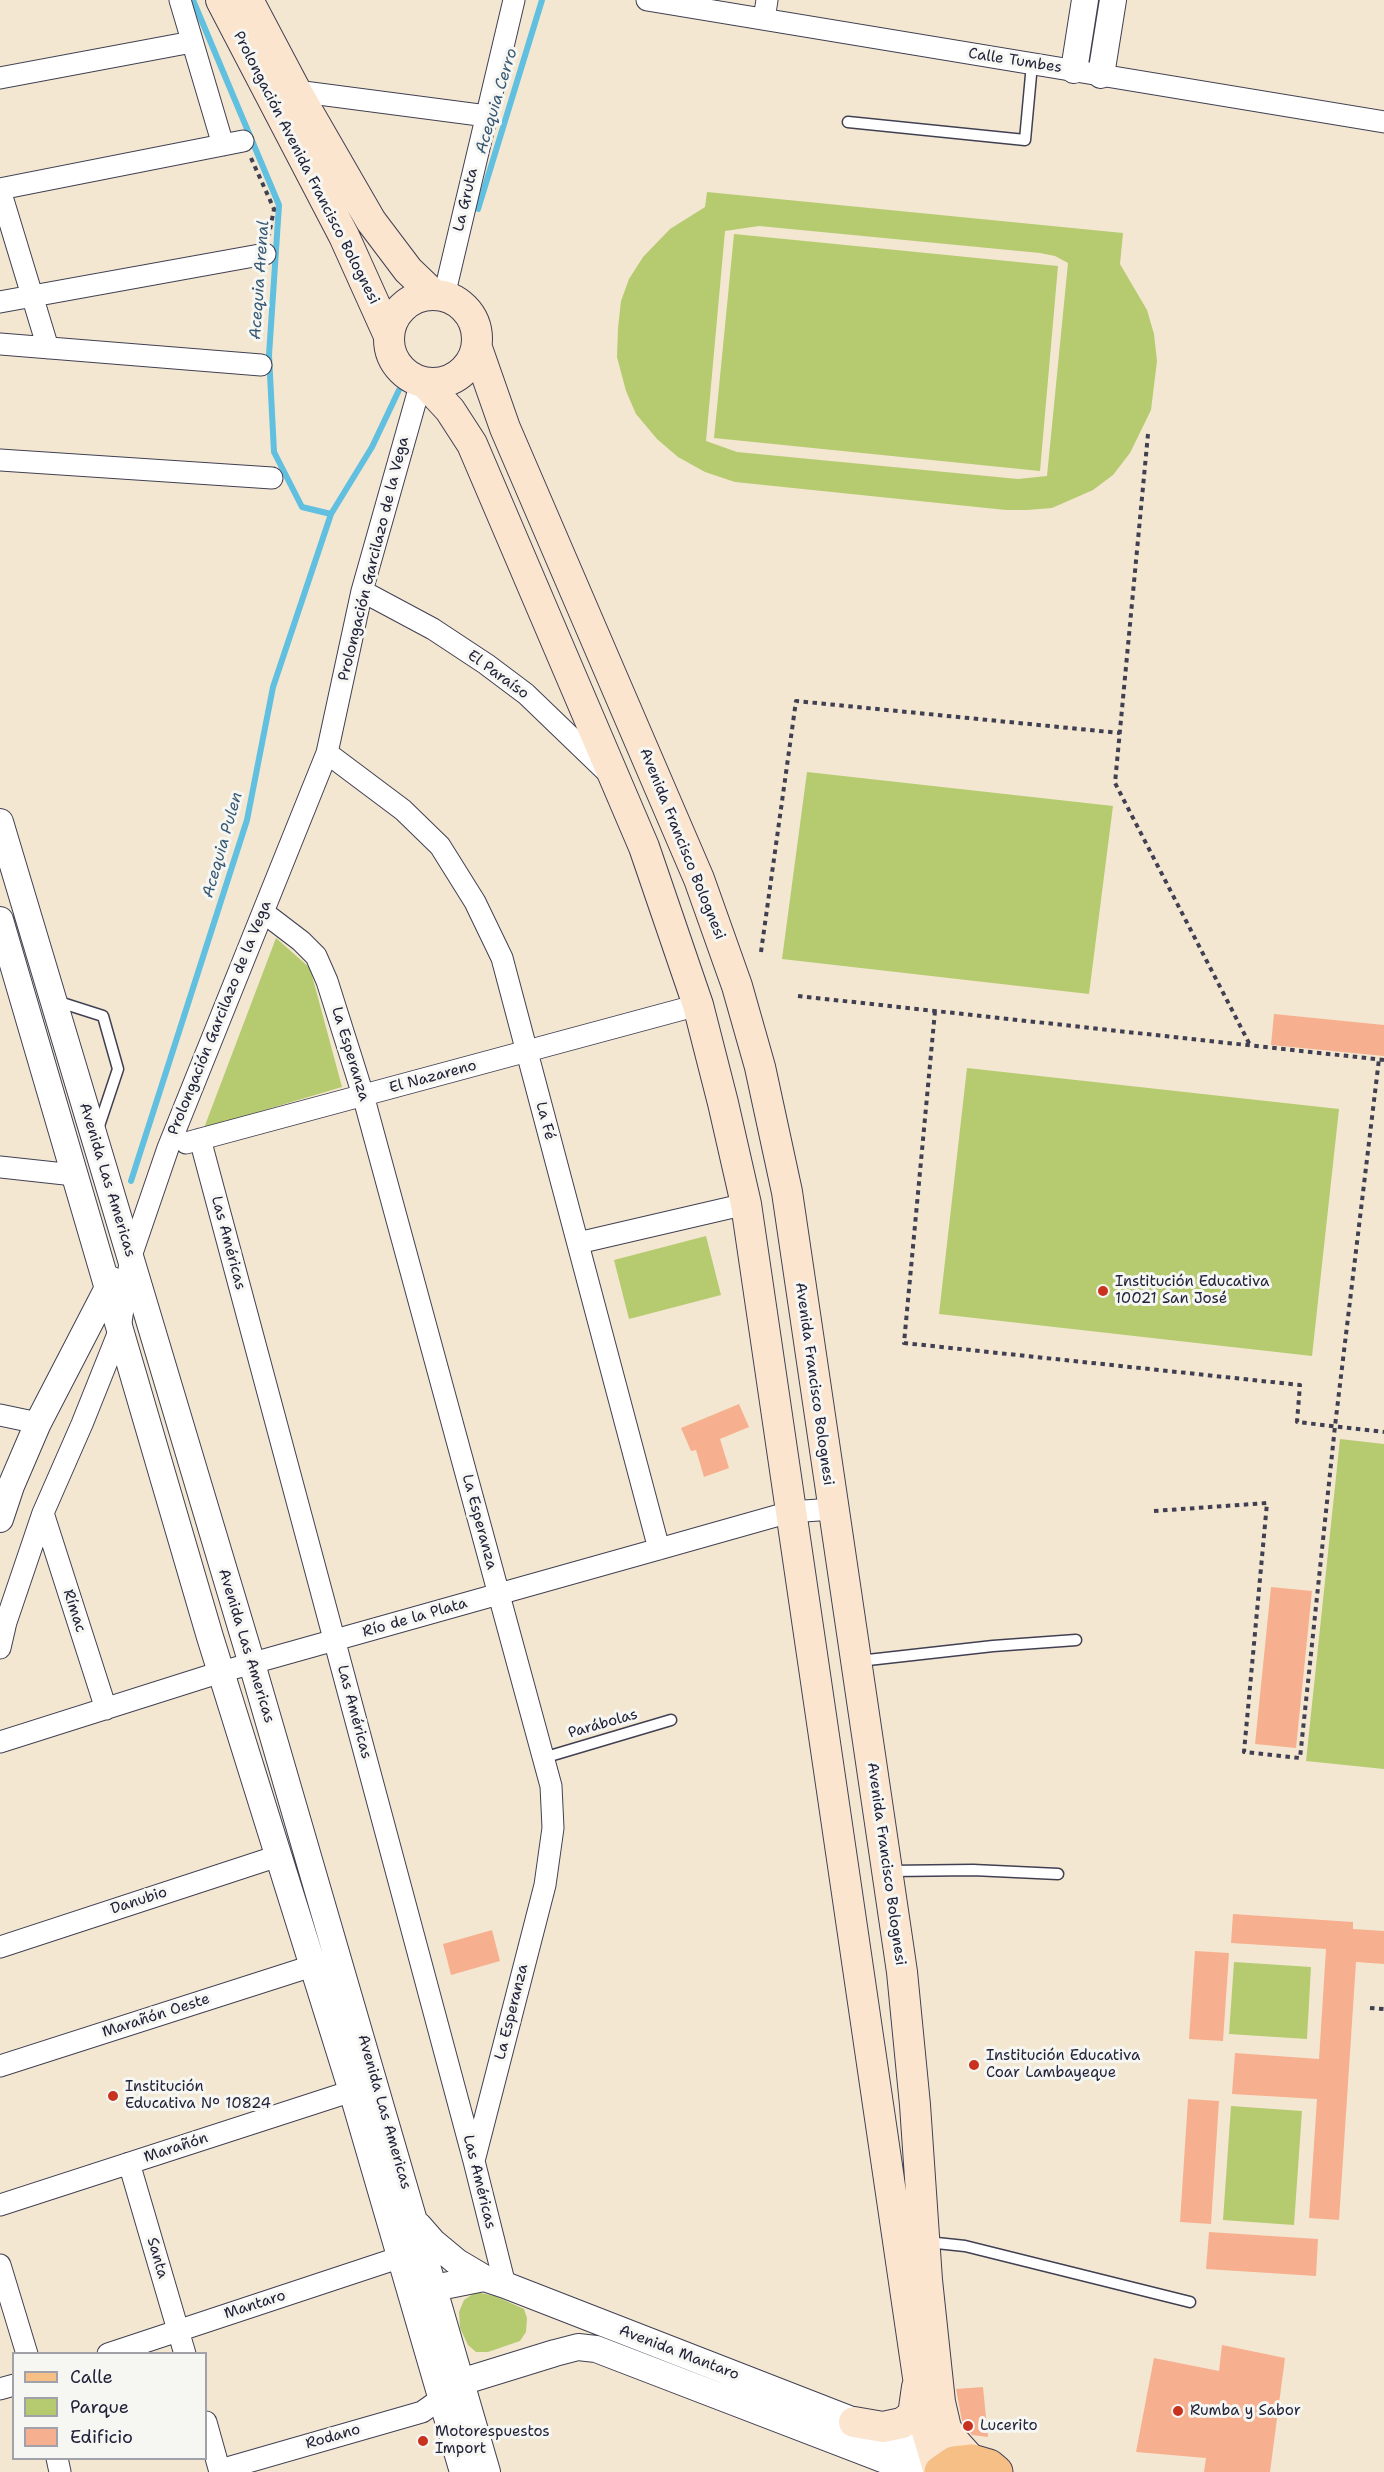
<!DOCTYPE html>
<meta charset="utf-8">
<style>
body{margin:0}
#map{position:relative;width:1384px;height:2472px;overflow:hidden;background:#f3e7d2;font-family:"Shantell Sans",sans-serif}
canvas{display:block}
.legend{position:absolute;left:12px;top:2352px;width:195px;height:108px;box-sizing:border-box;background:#f6f6f2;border:2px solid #a1a1a9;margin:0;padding:8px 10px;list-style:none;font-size:18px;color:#22223b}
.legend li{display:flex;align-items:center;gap:12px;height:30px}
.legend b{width:30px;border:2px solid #a1a1a9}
</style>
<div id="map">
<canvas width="1384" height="2472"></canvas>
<ul class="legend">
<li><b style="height:8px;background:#f5bf86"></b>Calle</li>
<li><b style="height:16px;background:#b6cb6f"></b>Parque</li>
<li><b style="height:16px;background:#f7b08f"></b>Edificio</li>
</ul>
</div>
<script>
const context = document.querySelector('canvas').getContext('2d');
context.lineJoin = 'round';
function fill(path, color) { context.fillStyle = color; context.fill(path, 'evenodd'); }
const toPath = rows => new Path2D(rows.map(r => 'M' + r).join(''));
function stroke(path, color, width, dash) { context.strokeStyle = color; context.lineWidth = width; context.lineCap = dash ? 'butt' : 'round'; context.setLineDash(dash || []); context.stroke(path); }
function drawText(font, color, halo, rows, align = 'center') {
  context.font = font + ' "Shantell Sans",sans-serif'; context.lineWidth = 6; context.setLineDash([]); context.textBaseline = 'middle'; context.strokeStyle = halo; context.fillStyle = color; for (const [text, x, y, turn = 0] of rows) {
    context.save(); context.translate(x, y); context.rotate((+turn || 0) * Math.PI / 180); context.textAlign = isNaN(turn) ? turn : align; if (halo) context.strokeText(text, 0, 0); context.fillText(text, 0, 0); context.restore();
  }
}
fill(toPath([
 [707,192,1123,233,1120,264,1147,310,1154,334,1157,361,1151,410,1130,453,1113,475,1093,490,1052,508,1027,510,1006,510,735,482,705,472,678,457,657,439,636,414,626,391,617,357,618,328,621,301,629,279,643,257,670,229,705,207],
 [759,226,1040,253,1055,256,1068,263,1047,476,1018,479,737,452,706,441,725,231],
 [734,234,1058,266,1040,471,714,438],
 [807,772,1113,806,1089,994,782,959],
 [276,938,310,968,342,1087,204,1128],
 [967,1068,1339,1109,1312,1356,939,1314],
 [706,1236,721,1295,629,1319,614,1260],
 [1340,1439,1384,1444,1384,1769,1306,1761],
 [1234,1962,1311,1967,1307,2039,1229,2034],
 [1231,2106,1302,2111,1294,2225,1223,2220],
 [476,2292,495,2296,524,2309,527,2318,526,2332,520,2341,488,2352,476,2352,468,2345,460,2328,459,2312,464,2300]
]), '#b6cb6f');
stroke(toPath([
 [193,0,279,205,269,355,274,452,302,507,331,514],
 [478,209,542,0],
 [131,1181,247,820,273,687,331,514,372,447,399,390]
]), '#61bfdf', 6);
fill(toPath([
 [1274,1014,1384,1025,1384,1056,1271,1045],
 [739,1404,749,1427,720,1439,729,1468,704,1477,696,1450,691,1451,681,1428],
 [1271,1587,1312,1591,1296,1748,1255,1744],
 [1233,1914,1353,1922,1353,1929,1384,1931,1384,1964,1356,1962,1339,2220,1309,2218,1317,2099,1232,2094,1235,2053,1319,2059,1326,1949,1231,1943],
 [492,1930,500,1961,451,1975,443,1944],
 [1195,1951,1229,1953,1223,2041,1189,2039],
 [1188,2099,1219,2101,1211,2224,1180,2222],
 [1209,2232,1318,2239,1316,2276,1206,2269],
 [1222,2345,1285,2358,1270,2472,1204,2472,1206,2458,1136,2452,1154,2358,1219,2371],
 [983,2387,988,2437,972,2435,968,2431,962,2421,956,2389]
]), '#f7b08f');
const service = toPath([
 [848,122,1025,140,1032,64],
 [56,1001,103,1016,118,1069,98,1129],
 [859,1661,993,1646,1076,1640],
 [543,1758,671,1720],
 [890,1871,973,1870,1058,1874],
 [927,2242,965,2246,1190,2302]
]);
const minor = toPath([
 [180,0,223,145],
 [647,0,1384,122],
 [764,19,767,0],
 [0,78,192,42],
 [296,91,487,116],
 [0,189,243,141],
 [0,190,48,348],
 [444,296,514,0],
 [0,302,265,254],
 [0,344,261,365],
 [0,460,272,478],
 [362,591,433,629,486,664,526,694,607,772],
 [327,753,403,810,440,846,475,902,502,958,659,1549],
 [263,912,301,941,316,956,327,981,363,1095,551,1786,553,1828,545,1885,474,2161],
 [200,1139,474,2161,505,2285],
 [186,1143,698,1005],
 [0,1167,74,1175],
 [578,1243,746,1204],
 [0,1415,38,1423],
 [43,1513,106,1709],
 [0,1648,6,1622,43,1513,82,1424,120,1329,131,1256,168,1148,327,753,362,591,421,382],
 [0,1742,221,1672,659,1549,790,1512,833,1509],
 [0,1947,278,1856],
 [0,2066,312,1966],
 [129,2163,185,2354],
 [0,2205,352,2091],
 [0,2265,27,2354],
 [108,2354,401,2257],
 [0,2389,14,2385],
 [206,2422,220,2472],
 [57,2458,60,2472],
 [220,2470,422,2412,442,2398]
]);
const tertiary = toPath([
 [1074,70,1085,0],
 [1101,75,1113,0],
 [0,822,252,1664,487,2472],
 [0,920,210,1637,352,2091,463,2472],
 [0,1519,11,1486,38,1423,112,1280],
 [419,2226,433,2242,457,2262,484,2278],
 [419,2291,484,2278,505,2285,898,2438,905,2441,920,2456,930,2472],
 [449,2392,461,2382,555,2353,578,2347,596,2349,898,2465,907,2472]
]);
const secondary = toPath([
 [221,0,344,236,389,336],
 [248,0,296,91,371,221,408,270,433,294],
 '389 339a44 44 0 1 1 88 0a44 44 0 1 1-88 0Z',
 [477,348,505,428,699,879,737,986,760,1067,787,1192,902,1972,915,2105,927,2280,940,2402,946,2428,954,2441,972,2461],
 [425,383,450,410,472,444,644,847,698,1005,723,1103,746,1204,925,2425,939,2472],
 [854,2422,883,2427,902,2423,913,2415,917,2387]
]);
const primary = toPath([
 [941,2472,954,2463,972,2461,989,2466,996,2472]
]);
stroke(service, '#414052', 13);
stroke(minor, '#414052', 23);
stroke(tertiary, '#414052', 28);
stroke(secondary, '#414052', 32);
stroke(primary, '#414052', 35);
stroke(toPath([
 [251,158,274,209,269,235],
 [1148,434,1115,783,1250,1045],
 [761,952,796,701,1120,733],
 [798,996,1384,1060],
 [935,1011,904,1343,1300,1385,1297,1422,1384,1432],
 [1154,1511,1267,1503,1244,1752,1300,1758,1335,1426,1379,1059],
 [1370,2008,1384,2009]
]), '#414052', 4, [4.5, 4.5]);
stroke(service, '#fff', 10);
stroke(minor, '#fff', 21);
stroke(tertiary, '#fff', 26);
stroke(secondary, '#fbe5cf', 30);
stroke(primary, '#f5bf86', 33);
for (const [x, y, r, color] of [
 [1103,1291,6,"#c8321e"],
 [974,2065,6,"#c8321e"],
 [113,2096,6,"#c8321e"],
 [1178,2411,6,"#c8321e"],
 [968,2426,6,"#c8321e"],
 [423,2441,6,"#c8321e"]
]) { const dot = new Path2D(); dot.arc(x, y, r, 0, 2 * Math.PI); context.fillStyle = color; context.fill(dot); stroke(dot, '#f6f6f2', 2); }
drawText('15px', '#22223b', '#f6f6f2', [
 ["Calle Tumbes",1015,61,9],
 ["Prolongación Avenida Francisco Bolognesi",306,168,63],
 ["La Gruta",466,200,-77],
 ["Prolongación Garcilazo de la Vega",374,559,-76],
 ["El Paraíso",498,675,36],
 ["Avenida Francisco Bolognesi",682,844,68],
 ["Prolongación Garcilazo de la Vega",220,1018,-68],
 ["La Esperanza",350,1054,73],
 ["El Nazareno",433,1077,-15],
 ["La Fé",545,1121,75],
 ["Avenida Las Americas",107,1180,73],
 ["Las Américas",228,1243,75],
 ["Avenida Francisco Bolognesi",814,1384,82],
 ["La Esperanza",479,1522,75],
 ["Rímac",74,1611,72],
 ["Río de la Plata",415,1618,-16],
 ["Avenida Las Americas",246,1646,73],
 ["Las Américas",354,1712,75],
 ["Parábolas",603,1724,-16],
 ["Avenida Francisco Bolognesi",886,1864,82],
 ["Danubio",139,1901,-18],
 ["La Esperanza",512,2012,-76],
 ["Marañón Oeste",156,2016,-18],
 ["Avenida Las Americas",384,2112,74],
 ["Marañón",176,2148,-18],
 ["Las Américas",479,2182,76],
 ["Santa",157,2258,74],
 ["Mantaro",255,2305,-18],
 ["Avenida Mantaro",679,2353,21],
 ["Rodano",333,2437,-16]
]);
drawText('15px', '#22223b', '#f6f6f2', [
 ["Institución Educativa",1115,1282],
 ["10021 San José",1115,1299],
 ["Institución Educativa",986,2056],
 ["Coar Lambayeque",986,2073],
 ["Institución",125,2087],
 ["Educativa Nº 10824",125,2104],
 ["Rumba y Sabor",1190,2411],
 ["Lucerito",980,2426],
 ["Motorespuestos",435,2432],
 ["Import",435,2449]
], 'left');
drawText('italic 16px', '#385974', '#f6f6f2', [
 ["Acequia Cerro",497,101,-73],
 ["Acequia Arenal",260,280,-86],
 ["Acequia Pulen",223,845,-74]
]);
</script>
